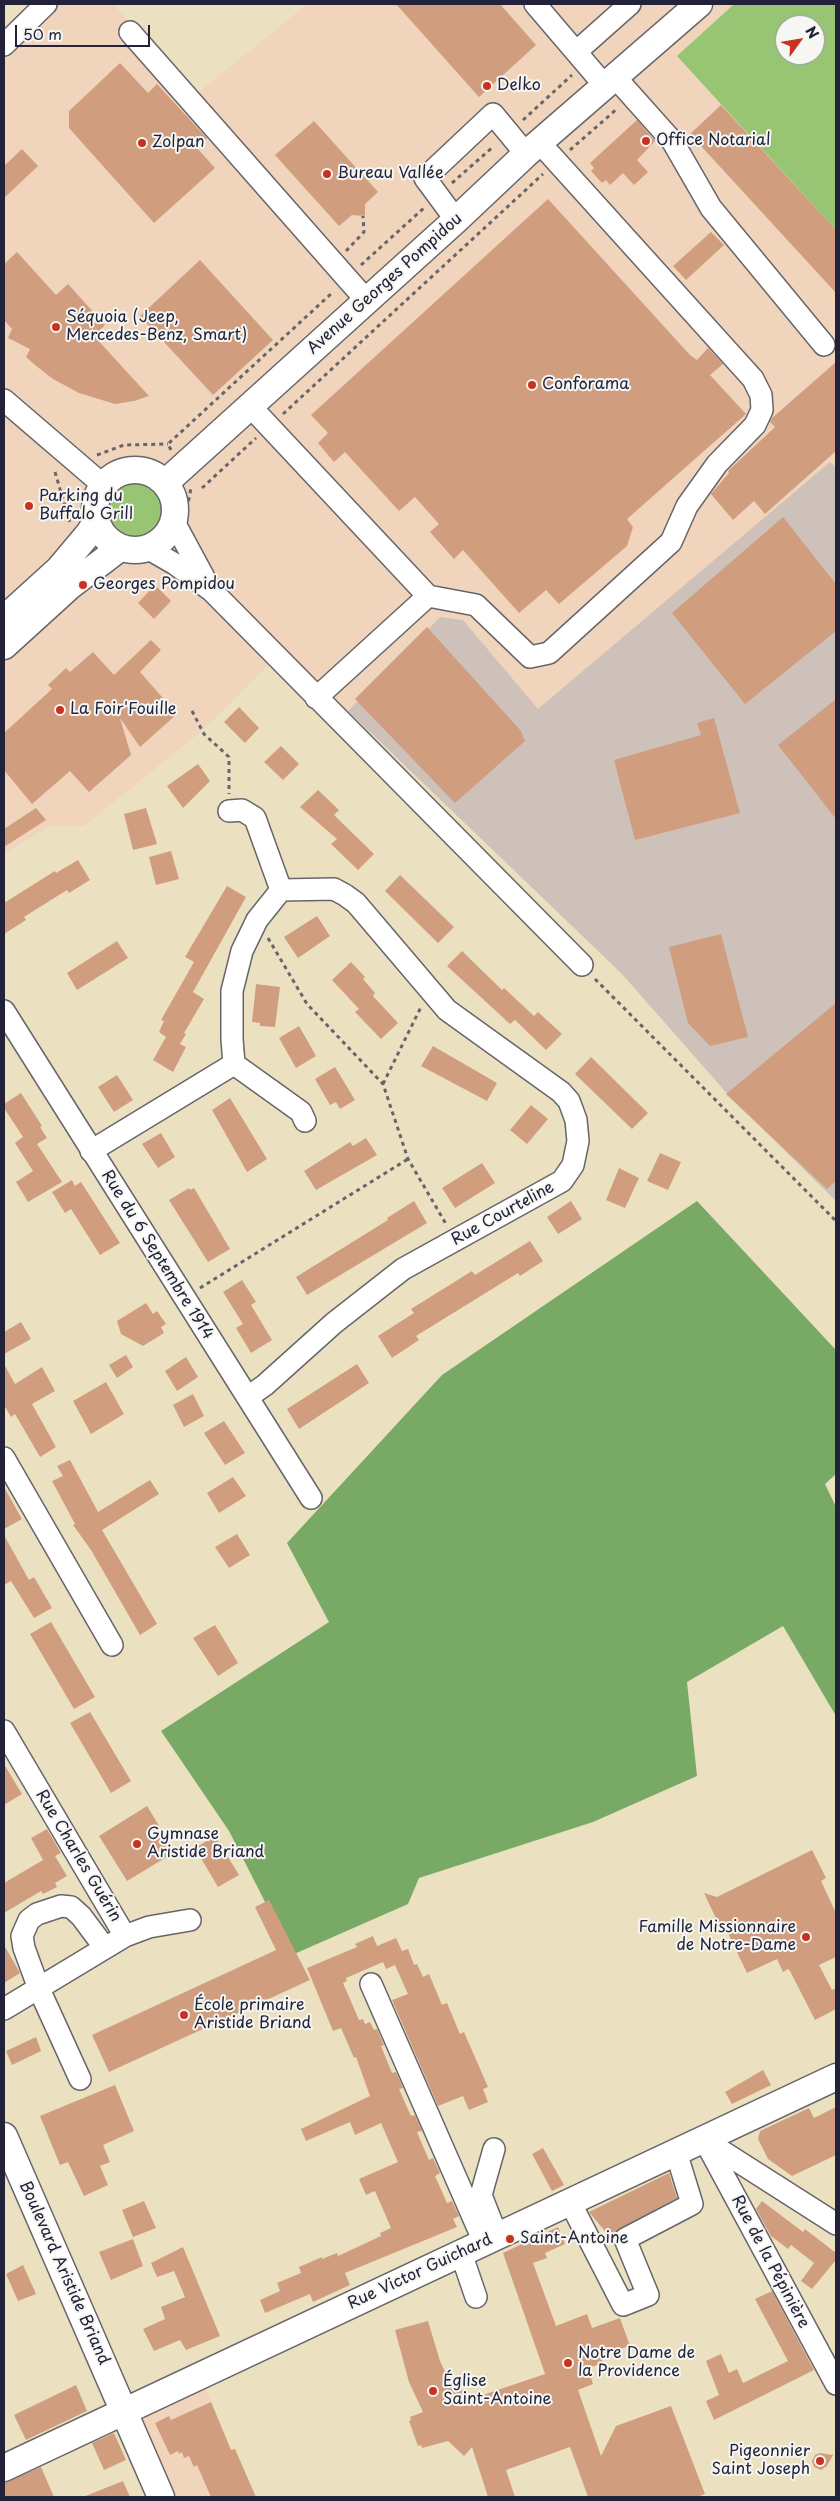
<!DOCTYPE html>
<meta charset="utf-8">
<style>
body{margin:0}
#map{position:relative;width:840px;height:2501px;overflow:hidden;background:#ebe1c1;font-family:"Playpen Sans",sans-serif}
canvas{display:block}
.frame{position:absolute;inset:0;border:5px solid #22223b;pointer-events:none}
.north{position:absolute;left:775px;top:15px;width:50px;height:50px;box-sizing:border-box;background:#f6f6f2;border:1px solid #a1a1a9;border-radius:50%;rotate:58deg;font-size:14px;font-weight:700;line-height:20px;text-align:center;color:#22223b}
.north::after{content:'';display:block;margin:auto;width:18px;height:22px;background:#c8321e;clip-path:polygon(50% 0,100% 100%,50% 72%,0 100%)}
.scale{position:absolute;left:15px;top:25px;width:135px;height:22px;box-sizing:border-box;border:2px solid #22223b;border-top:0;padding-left:6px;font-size:15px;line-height:18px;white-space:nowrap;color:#22223b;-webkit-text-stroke:4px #f6f6f2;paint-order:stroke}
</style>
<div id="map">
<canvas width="840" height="2501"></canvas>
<div class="frame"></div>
<div class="north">N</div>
<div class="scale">50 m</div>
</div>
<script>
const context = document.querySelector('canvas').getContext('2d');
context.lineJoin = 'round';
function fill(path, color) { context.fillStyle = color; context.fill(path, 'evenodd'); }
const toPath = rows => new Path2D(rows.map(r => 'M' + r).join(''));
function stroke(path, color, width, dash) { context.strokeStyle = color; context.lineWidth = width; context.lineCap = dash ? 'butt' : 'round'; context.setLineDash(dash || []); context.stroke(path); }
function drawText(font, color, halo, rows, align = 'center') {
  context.font = font + ' "Playpen Sans",sans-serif'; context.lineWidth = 4; context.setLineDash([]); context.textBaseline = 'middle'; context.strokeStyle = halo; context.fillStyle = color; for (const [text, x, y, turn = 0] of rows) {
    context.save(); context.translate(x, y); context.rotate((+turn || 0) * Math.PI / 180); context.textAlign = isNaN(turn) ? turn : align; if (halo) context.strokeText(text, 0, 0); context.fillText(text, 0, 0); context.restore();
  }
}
fill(toPath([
 [58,4,113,4,198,93,307,4,734,4,677,56,836,230,836,481,538,709,463,620,440,617,348,711,282,651,203,730,84,826,50,826,4,854,4,55],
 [201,2377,251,2497,167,2497,129,2410]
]), '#f0d5bc');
fill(toPath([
 [830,462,836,467,836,1201,731,1098,621,973,348,711,440,617,463,620,538,709]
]), '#cec1b9');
fill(toPath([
 [734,4,836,4,836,230,677,56],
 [785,25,815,25,815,55,785,55],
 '109 509a27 27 0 1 1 54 0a27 27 0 1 1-54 0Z'
]), '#97c573');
fill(toPath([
 [697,1201,836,1350,836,1474,825,1484,836,1507,836,1716,783,1626,687,1682,697,1776,593,1822,419,1878,408,1904,292,1955,229,1831,161,1731,329,1622,287,1543,442,1375]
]), '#79aa65');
fill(toPath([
 [396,4,500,4,536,45,479,97],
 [120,63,148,93,157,84,204,135,207,138,197,148,215,168,154,223,69,128,69,111],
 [721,105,836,230,836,293,690,134],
 [637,120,655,141,637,160,648,172,634,185,623,173,610,185,606,180,602,183,591,171,594,168,590,163],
 [314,121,378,192,365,204,365,216,352,215,339,226,275,155],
 [22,149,38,166,4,198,4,166],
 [548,199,690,355,697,360,708,348,723,364,710,375,746,414,627,519,633,527,627,546,559,604,546,590,519,613,463,550,454,559,430,532,439,524,415,497,399,511,345,452,334,462,318,443,328,433,311,415],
 [711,232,724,245,686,280,673,266],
 [17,252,56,295,68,284,105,325,94,336,149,396,134,401,115,404,79,393,53,379,35,365,26,357,30,349,8,338,12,329,4,320,4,264],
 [200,260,273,340,213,395,140,316],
 [836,362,836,451,765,514,754,501,733,520,711,494,729,473,728,471,775,427,770,422,772,418],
 [783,517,836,584,836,631,745,704,672,613],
 [155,585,171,601,154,619,138,603],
 [427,627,521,731,525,741,455,803,355,699],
 [151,640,161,650,140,672,177,714,140,747,120,718,131,755,89,792,70,771,32,804,4,770,4,733,52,689,48,685,66,668,70,672,93,652,114,675],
 [836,699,836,819,778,745],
 [239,707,259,728,245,743,224,722],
 [714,718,740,813,635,840,614,760,701,735,697,723],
 [281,746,299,764,283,780,264,762],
 [198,764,210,781,183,808,167,786],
 [318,790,339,810,334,815,374,854,358,870,331,844,337,839,300,807],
 [36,808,46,820,4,847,4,829],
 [146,808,157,844,133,850,124,814],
 [171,851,179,879,156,885,149,857],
 [78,860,90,880,69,893,67,890,24,917,26,920,4,934,4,903,55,871,56,873],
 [400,875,454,927,438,943,385,891],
 [227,886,246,897,193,992,204,999,184,1033,186,1034,180,1044,186,1047,173,1072,153,1060,166,1037,159,1032,164,1021,161,1020,194,962,185,957],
 [317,916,330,936,298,958,284,937],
 [721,934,748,1037,710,1046,688,1023,669,947],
 [117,941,128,958,77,990,67,973],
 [462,951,502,990,504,988,534,1016,538,1012,562,1034,546,1050,515,1020,510,1024,447,966],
 [351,962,365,977,363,979,375,993,373,996,398,1023,381,1039,355,1012,359,1009,332,980],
 [256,984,280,987,275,1027,260,1026,260,1023,252,1022],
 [836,1003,836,1181,827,1189,726,1094],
 [299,1026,316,1056,296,1068,279,1038],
 [433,1046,497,1083,487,1101,421,1066],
 [591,1057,648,1113,632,1129,575,1074],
 [335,1067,355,1100,340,1109,336,1102,330,1105,315,1079],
 [117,1075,133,1100,114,1112,98,1087],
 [21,1093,42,1126,40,1127,47,1138,37,1144,62,1182,28,1202,16,1182,33,1171,15,1143,23,1137,4,1108,4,1104],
 [230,1098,267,1159,247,1172,212,1110],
 [531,1105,548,1119,527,1144,510,1130],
 [161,1133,175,1157,158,1168,142,1144],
 [366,1138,377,1155,316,1190,304,1171,350,1142,353,1146],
 [660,1153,681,1162,668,1190,647,1181],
 [482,1163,495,1183,455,1208,442,1188],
 [619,1168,639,1178,625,1208,606,1200],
 [72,1180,75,1186,81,1182,120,1243,100,1255,71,1209,65,1213,52,1192],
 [189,1188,190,1190,194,1188,230,1249,208,1262,169,1200],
 [414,1201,427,1223,307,1295,296,1277,388,1220,387,1218],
 [571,1201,582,1219,558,1234,547,1217],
 [530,1241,543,1261,520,1276,518,1273,416,1336,419,1340,392,1358,378,1336,414,1313,411,1309,472,1271,475,1275],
 [242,1280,256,1302,251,1305,272,1340,251,1353,236,1328,243,1324,223,1292],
 [146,1303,153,1314,157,1311,166,1324,161,1327,164,1333,143,1346,121,1334,117,1321],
 [21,1322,31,1339,4,1354,4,1332],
 [126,1355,133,1367,117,1378,109,1365],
 [186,1357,198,1377,177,1391,165,1371],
 [4,1364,15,1384,42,1367,55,1391,32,1404,56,1447,40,1457,15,1414,11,1417,4,1405],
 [357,1364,369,1383,299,1429,287,1409],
 [106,1382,124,1414,91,1434,73,1401],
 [193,1394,204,1416,184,1427,173,1405],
 [224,1421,245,1453,225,1465,204,1433],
 [70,1460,98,1512,150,1480,159,1494,102,1530,157,1624,140,1635,91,1550,73,1525,75,1524,52,1481,63,1476,57,1466],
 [233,1477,246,1496,219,1513,207,1493],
 [4,1487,22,1519,4,1529],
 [237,1534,250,1555,229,1568,215,1547],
 [4,1535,29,1580,34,1577,52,1608,34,1618,11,1581,4,1585],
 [51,1622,95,1697,74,1709,30,1634],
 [215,1625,238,1663,218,1676,193,1638],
 [90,1712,131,1781,111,1793,70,1723],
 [4,1764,22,1794,4,1805],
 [147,1806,175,1852,127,1881,99,1836],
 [47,1829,61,1853,55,1856,67,1876,55,1883,57,1887,43,1894,41,1891,4,1913,4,1883,43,1860,31,1838],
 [215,1836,239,1875,218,1887,195,1848],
 [812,1850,826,1878,821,1881,836,1913,836,1957,819,1965,832,1990,836,1988,836,2009,815,2020,790,1971,788,1969,783,1972,777,1959,747,1973,725,1927,721,1929,704,1893,717,1897],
 [269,1900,310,1980,109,2072,92,2035,276,1950,255,1907],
 [373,1936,377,1946,396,1938,402,1951,408,1949,414,1965,417,1964,423,1977,429,1974,442,2005,447,2003,460,2034,464,2032,488,2087,483,2089,488,2102,469,2110,463,2096,438,2106,392,2000,408,1994,395,1965,386,1969,383,1962,346,1978,347,1981,343,1983,359,2020,363,2019,365,2024,370,2022,374,2030,377,2029,384,2045,381,2046,392,2073,396,2072,403,2088,399,2089,411,2116,415,2115,422,2131,417,2132,429,2160,433,2158,440,2173,435,2176,447,2203,452,2201,459,2216,453,2219,457,2227,345,2273,350,2285,328,2295,313,2302,310,2294,265,2313,260,2300,280,2291,277,2283,301,2273,299,2267,322,2257,322,2259,337,2253,338,2256,381,2236,380,2233,391,2228,375,2191,366,2195,359,2179,398,2162,381,2123,355,2135,350,2122,306,2141,301,2129,370,2096,356,2057,354,2058,341,2028,333,2031,307,1968,357,1947,355,1944],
 [4,1945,20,1973,4,1983],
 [36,2037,41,2051,12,2065,6,2051],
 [763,2070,771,2085,732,2104,725,2092],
 [115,2085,134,2131,103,2145,110,2162,100,2166,108,2185,84,2196,68,2162,60,2165,40,2116],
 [836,2107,836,2155,792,2176,768,2159,758,2139,760,2131,809,2108,814,2118],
 [543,2148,564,2185,552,2191,532,2154],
 [669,2173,677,2198,616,2231,608,2235,589,2212],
 [144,2201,156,2228,133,2237,122,2210],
 [762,2201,803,2232,805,2229,836,2253,836,2260,812,2289,801,2281,814,2263,791,2245,788,2249,771,2236,756,2209],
 [558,2227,565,2244,545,2253,547,2258,533,2263,556,2326,587,2314,592,2328,620,2318,630,2346,600,2355,603,2363,588,2368,593,2384,578,2390,601,2456,616,2426,671,2406,705,2494,697,2497,588,2497,570,2447,506,2470,515,2497,488,2497,472,2447,464,2456,448,2441,422,2448,421,2445,418,2446,409,2421,411,2420,410,2417,423,2412,409,2382,395,2330,428,2321,440,2361,455,2393,465,2389,468,2400,545,2374,503,2253],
 [133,2239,143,2266,111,2280,99,2252],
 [183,2247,220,2336,186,2350,180,2340,154,2351,143,2329,165,2319,161,2307,185,2297,174,2271,157,2277,151,2263],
 [23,2265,36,2294,18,2301,6,2274],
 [772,2291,814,2370,714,2420,706,2401,719,2395,706,2361,721,2354,729,2373,737,2369,743,2383,788,2361,755,2299],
 [76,2385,87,2411,26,2440,14,2415],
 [211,2402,231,2450,235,2449,256,2497,211,2497,197,2465,194,2467,189,2456,184,2458,182,2452,179,2454,178,2451,170,2455,155,2423,169,2416,171,2420],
 [114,2433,126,2460,104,2470,92,2443],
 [820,2453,833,2455,827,2466,821,2470,814,2467,812,2461,815,2455],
 [41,2467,54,2497,4,2497,4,2483],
 [123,2481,130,2497,83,2497]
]), '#d09e7f');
const minor = toPath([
 [535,4,605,86],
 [130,32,367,301],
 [4,45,46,4],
 [576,52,630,4],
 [615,77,673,142,711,208,824,345],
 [456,220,425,178,493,114,526,154],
 [4,400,103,485],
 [250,406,428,596,316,698],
 [174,522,208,585],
 [147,548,175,564,212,591,582,965],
 [428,596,476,605,530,657,549,653,671,542,687,506,717,464,755,425,762,410,761,395,753,379,539,142],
 [229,811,242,810,255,818,281,890],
 [4,1011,311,1498],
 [234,1064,301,1112,305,1121],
 [91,1151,234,1064,232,1039,232,991,242,951,257,920,281,890,334,889,345,895,356,903,447,1010,561,1092,569,1101,576,1120,578,1141,573,1165,562,1181,403,1269,334,1323,265,1385,248,1397],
 [4,1458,112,1645],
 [4,1731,125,1936],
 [371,1984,484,2242],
 [4,2009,125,1936,149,1927,190,1920],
 [80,2079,39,1989,24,1948,22,1936,29,1920,37,1914,61,1906,71,1907,81,1916,105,1948],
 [704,2139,836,2384],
 [706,2141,836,2224],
 [494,2149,481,2195,497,2236],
 [570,2202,623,2305,648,2295,625,2239,692,2204,676,2152],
 [461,2253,476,2297]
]);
const major = toPath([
 '95 510a40 40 0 1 1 80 0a40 40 0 1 1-80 0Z',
 [165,483,456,220,526,154,699,4],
 [4,619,58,570,90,532,97,519],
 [4,646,70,586,120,548],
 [4,2136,161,2497],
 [4,2468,836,2077]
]);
stroke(minor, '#68656a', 24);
stroke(major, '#68656a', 29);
stroke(toPath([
 [523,120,572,75],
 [570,150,618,108],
 [452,183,494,146],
 [346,251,364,232,363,216],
 [361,265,425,207],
 [283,414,543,174],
 [171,450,168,444,333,292],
 [97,455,124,445,168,444],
 [55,472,70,523],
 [202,488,256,438],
 [187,509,191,488],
 [192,711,204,734,229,757,229,794],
 [268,938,307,1004,383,1084,408,1159,446,1224],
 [595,979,836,1221],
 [383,1084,421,1007],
 [200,1288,408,1159]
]), '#68656a', 3, [4, 4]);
stroke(minor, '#fff', 21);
stroke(major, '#fff', 26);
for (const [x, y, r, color] of [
 [487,86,5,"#c8321e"],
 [646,141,5,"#c8321e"],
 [142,143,5,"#c8321e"],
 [327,174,5,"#c8321e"],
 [56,327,5,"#c8321e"],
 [532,385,5,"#c8321e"],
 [29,506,5,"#c8321e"],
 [83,585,5,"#c8321e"],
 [60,710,5,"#c8321e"],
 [137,1844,5,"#c8321e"],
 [806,1937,5,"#c8321e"],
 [184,2015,5,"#c8321e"],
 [510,2239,5,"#c8321e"],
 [568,2363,5,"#c8321e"],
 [433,2391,5,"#c8321e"],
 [820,2461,5,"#c8321e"]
]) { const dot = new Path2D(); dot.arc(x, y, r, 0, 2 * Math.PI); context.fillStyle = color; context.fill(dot); stroke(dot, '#f6f6f2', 2); }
drawText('16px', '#22223b', '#f6f6f2', [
 ["Delko",497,86],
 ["Office Notarial",656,141],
 ["Zolpan",152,143],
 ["Bureau Vallée",337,174],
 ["Séquoia (Jeep,",66,318],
 ["Mercedes-Benz, Smart)",66,336],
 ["Conforama",542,385],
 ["Parking du",39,497],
 ["Buffalo Grill",39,515],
 ["Georges Pompidou",93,585],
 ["La Foir'Fouille",70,710],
 ["Gymnase",147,1835],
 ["Aristide Briand",147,1853],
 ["Famille Missionnaire",796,1928,"right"],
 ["de Notre-Dame",796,1946,"right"],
 ["École primaire",194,2006],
 ["Aristide Briand",194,2024],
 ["Saint-Antoine",520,2239],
 ["Notre Dame de",578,2354],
 ["la Providence",578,2372],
 ["Église",443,2382],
 ["Saint-Antoine",443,2400],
 ["Pigeonnier",810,2452,"right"],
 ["Saint Joseph",810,2470,"right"]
], 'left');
drawText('16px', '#22223b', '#f6f6f2', [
 ["Avenue Georges Pompidou",385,284,-42],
 ["Rue Courteline",503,1214,-29],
 ["Rue du 6 Septembre 1914",157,1255,58],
 ["Rue Charles Guérin",78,1856,59],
 ["Rue de la Pépinière",770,2262,62],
 ["Rue Victor Guichard",420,2272,-25],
 ["Boulevard Aristide Briand",64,2273,66]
]);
</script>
